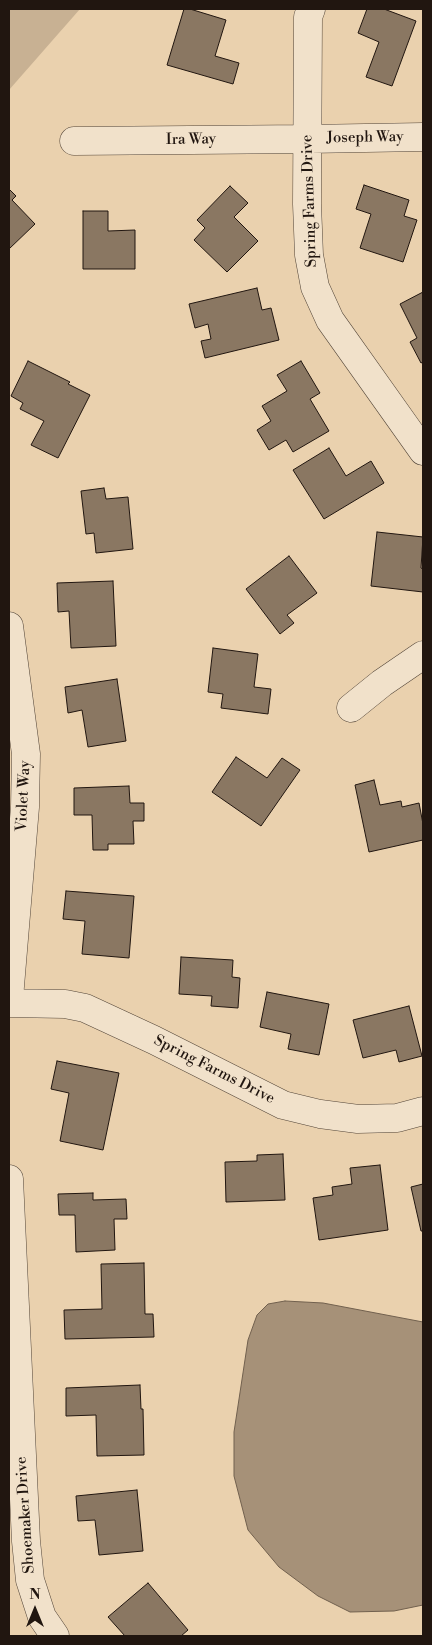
<!DOCTYPE html>
<style>
body{margin:0}
#map{position:relative;width:432px;height:1645px;overflow:hidden;background:#ead1ae;font-family:"Libre Bodoni",serif}
canvas{display:block}
.frame{position:absolute;inset:0;border:10px solid #211610;pointer-events:none}
.north{position:absolute;left:10px;top:1585px;width:50px;height:50px;-webkit-text-stroke:4px #f1e1ca;paint-order:stroke;rotate:0deg;font-size:14px;font-weight:700;line-height:20px;text-align:center;color:#211610}
.north::after{content:'';display:block;margin:auto;width:18px;height:22px;background:#211610;clip-path:polygon(50% 0,100% 100%,50% 72%,0 100%)}
</style>
<div id="map">
<canvas width="432" height="1645"></canvas>
<div class="frame"></div>
<div class="north">N</div>
</div>
<script>
const context = document.querySelector('canvas').getContext('2d');
context.lineJoin = 'round';
function fill(path, color) { context.fillStyle = color; context.fill(path, 'evenodd'); }
const toPath = rows => new Path2D(rows.map(r => 'M' + r).join(''));
function stroke(path, color, width, dash) { context.strokeStyle = color; context.lineWidth = width; context.lineCap = dash ? 'butt' : 'round'; context.setLineDash(dash || []); context.stroke(path); }
function drawText(font, color, halo, rows, align = 'center') {
  context.font = font + ' "Libre Bodoni",serif'; context.lineWidth = 4; context.setLineDash([]); context.textBaseline = 'middle'; context.strokeStyle = halo; context.fillStyle = color; for (const [text, x, y, turn = 0] of rows) {
    context.save(); context.translate(x, y); context.rotate((+turn || 0) * Math.PI / 180); context.textAlign = isNaN(turn) ? turn : align; if (halo) context.strokeText(text, 0, 0); context.fillText(text, 0, 0); context.restore();
  }
}
fill(toPath([
 [9,9,80,9,9,90]
]), '#c8b193');
const water = toPath([
 [285,1301,323,1303,423,1322,423,1605,394,1611,350,1612,318,1596,279,1567,248,1530,234,1476,234,1432,248,1340,257,1315,268,1304,285,1301]
]);
fill(water, '#a69178');
stroke(water, '#71604e', 1);
const building = toPath([
 [184,9,190,9,226,20,215,56,239,63,233,84,167,65,184,9],
 [367,9,384,9,416,21,392,86,366,77,379,42,358,33,367,9],
 [364,185,409,200,404,216,417,220,403,262,360,248,371,214,356,209,364,185],
 [230,186,248,203,234,217,258,241,227,272,194,240,205,228,197,220,230,186],
 [9,189,16,196,12,200,35,224,9,249,9,189],
 [83,211,108,211,108,231,135,230,135,269,83,269,83,211],
 [257,288,262,310,271,308,279,340,205,358,201,341,211,339,208,324,195,328,189,304,257,288],
 [423,292,423,362,421,363,410,342,417,338,400,304,423,292],
 [28,361,70,382,68,384,90,395,58,458,31,445,44,421,20,409,23,403,11,396,28,361],
 [301,361,320,393,310,399,329,431,293,452,286,440,269,450,257,430,271,421,262,406,287,391,277,375,301,361],
 [329,448,346,476,371,461,384,483,324,519,293,470,329,448],
 [104,488,106,499,128,497,133,549,96,553,94,533,86,534,81,491,104,488],
 [377,532,423,537,421,568,423,569,423,592,371,586,377,532],
 [289,556,317,593,287,615,294,623,280,634,246,589,289,556],
 [113,581,116,646,71,648,69,611,58,612,57,583,113,581],
 [213,648,258,654,254,687,271,689,268,714,221,708,223,694,208,692,213,648],
 [117,679,126,741,88,747,82,710,68,713,65,687,117,679],
 [236,757,267,778,282,758,300,770,261,826,212,792,236,757],
 [374,780,380,805,401,801,402,807,419,803,423,824,423,840,369,852,355,785,374,780],
 [129,786,130,803,144,803,144,821,133,821,134,844,108,844,108,850,93,850,92,815,74,815,74,788,129,786],
 [66,891,134,896,129,958,82,954,85,921,63,919,66,891],
 [181,957,233,960,232,977,240,978,238,1008,211,1006,212,996,179,994,181,957],
 [267,992,329,1004,319,1055,288,1049,291,1034,260,1027,267,992],
 [409,1006,422,1056,399,1062,396,1050,363,1058,353,1020,409,1006],
 [57,1061,119,1073,103,1150,60,1141,69,1093,51,1089,57,1061],
 [283,1154,285,1200,226,1202,225,1162,257,1161,257,1155,283,1154],
 [380,1165,388,1230,319,1240,313,1198,333,1195,332,1187,352,1184,350,1168,380,1165],
 [423,1184,423,1231,421,1231,411,1187,423,1184],
 [93,1193,93,1200,126,1199,127,1219,114,1219,115,1250,76,1252,75,1215,59,1215,58,1194,93,1193],
 [144,1263,145,1314,153,1314,154,1337,65,1339,64,1310,102,1309,101,1264,144,1263],
 [140,1385,141,1409,143,1409,144,1455,97,1456,96,1415,66,1416,66,1388,140,1385],
 [137,1490,143,1551,99,1555,95,1520,78,1521,76,1496,137,1490],
 [148,1583,188,1630,181,1636,125,1636,108,1617,148,1583]
]);
fill(building, '#8a7762');
stroke(building, '#211610', 1);
const minor = toPath([
 [311,9,308,17,307,204,309,255,315,287,330,320,423,451],
 [74,141,307,139,423,137],
 [9,626,26,754,25,807,9,998],
 [351,708,382,683,423,655],
 [9,1003,65,1004,85,1008,154,1040,283,1105,320,1114,358,1119,397,1118,423,1111],
 [9,1179,26,1541,30,1580,42,1617,55,1636]
]);
stroke(minor, '#534538', 29);
stroke(minor, '#f1e1ca', 28);
drawText('15px', '#211610', '#f1e1ca', [
 ["Joseph Way",365,138,-1],
 ["Ira Way",191,140,-1],
 ["Spring Farms Drive",310,201,-92],
 ["Violet Way",24,796,-87],
 ["Spring Farms Drive",214,1070,27],
 ["Shoemaker Drive",26,1515,-94]
]);
</script>
